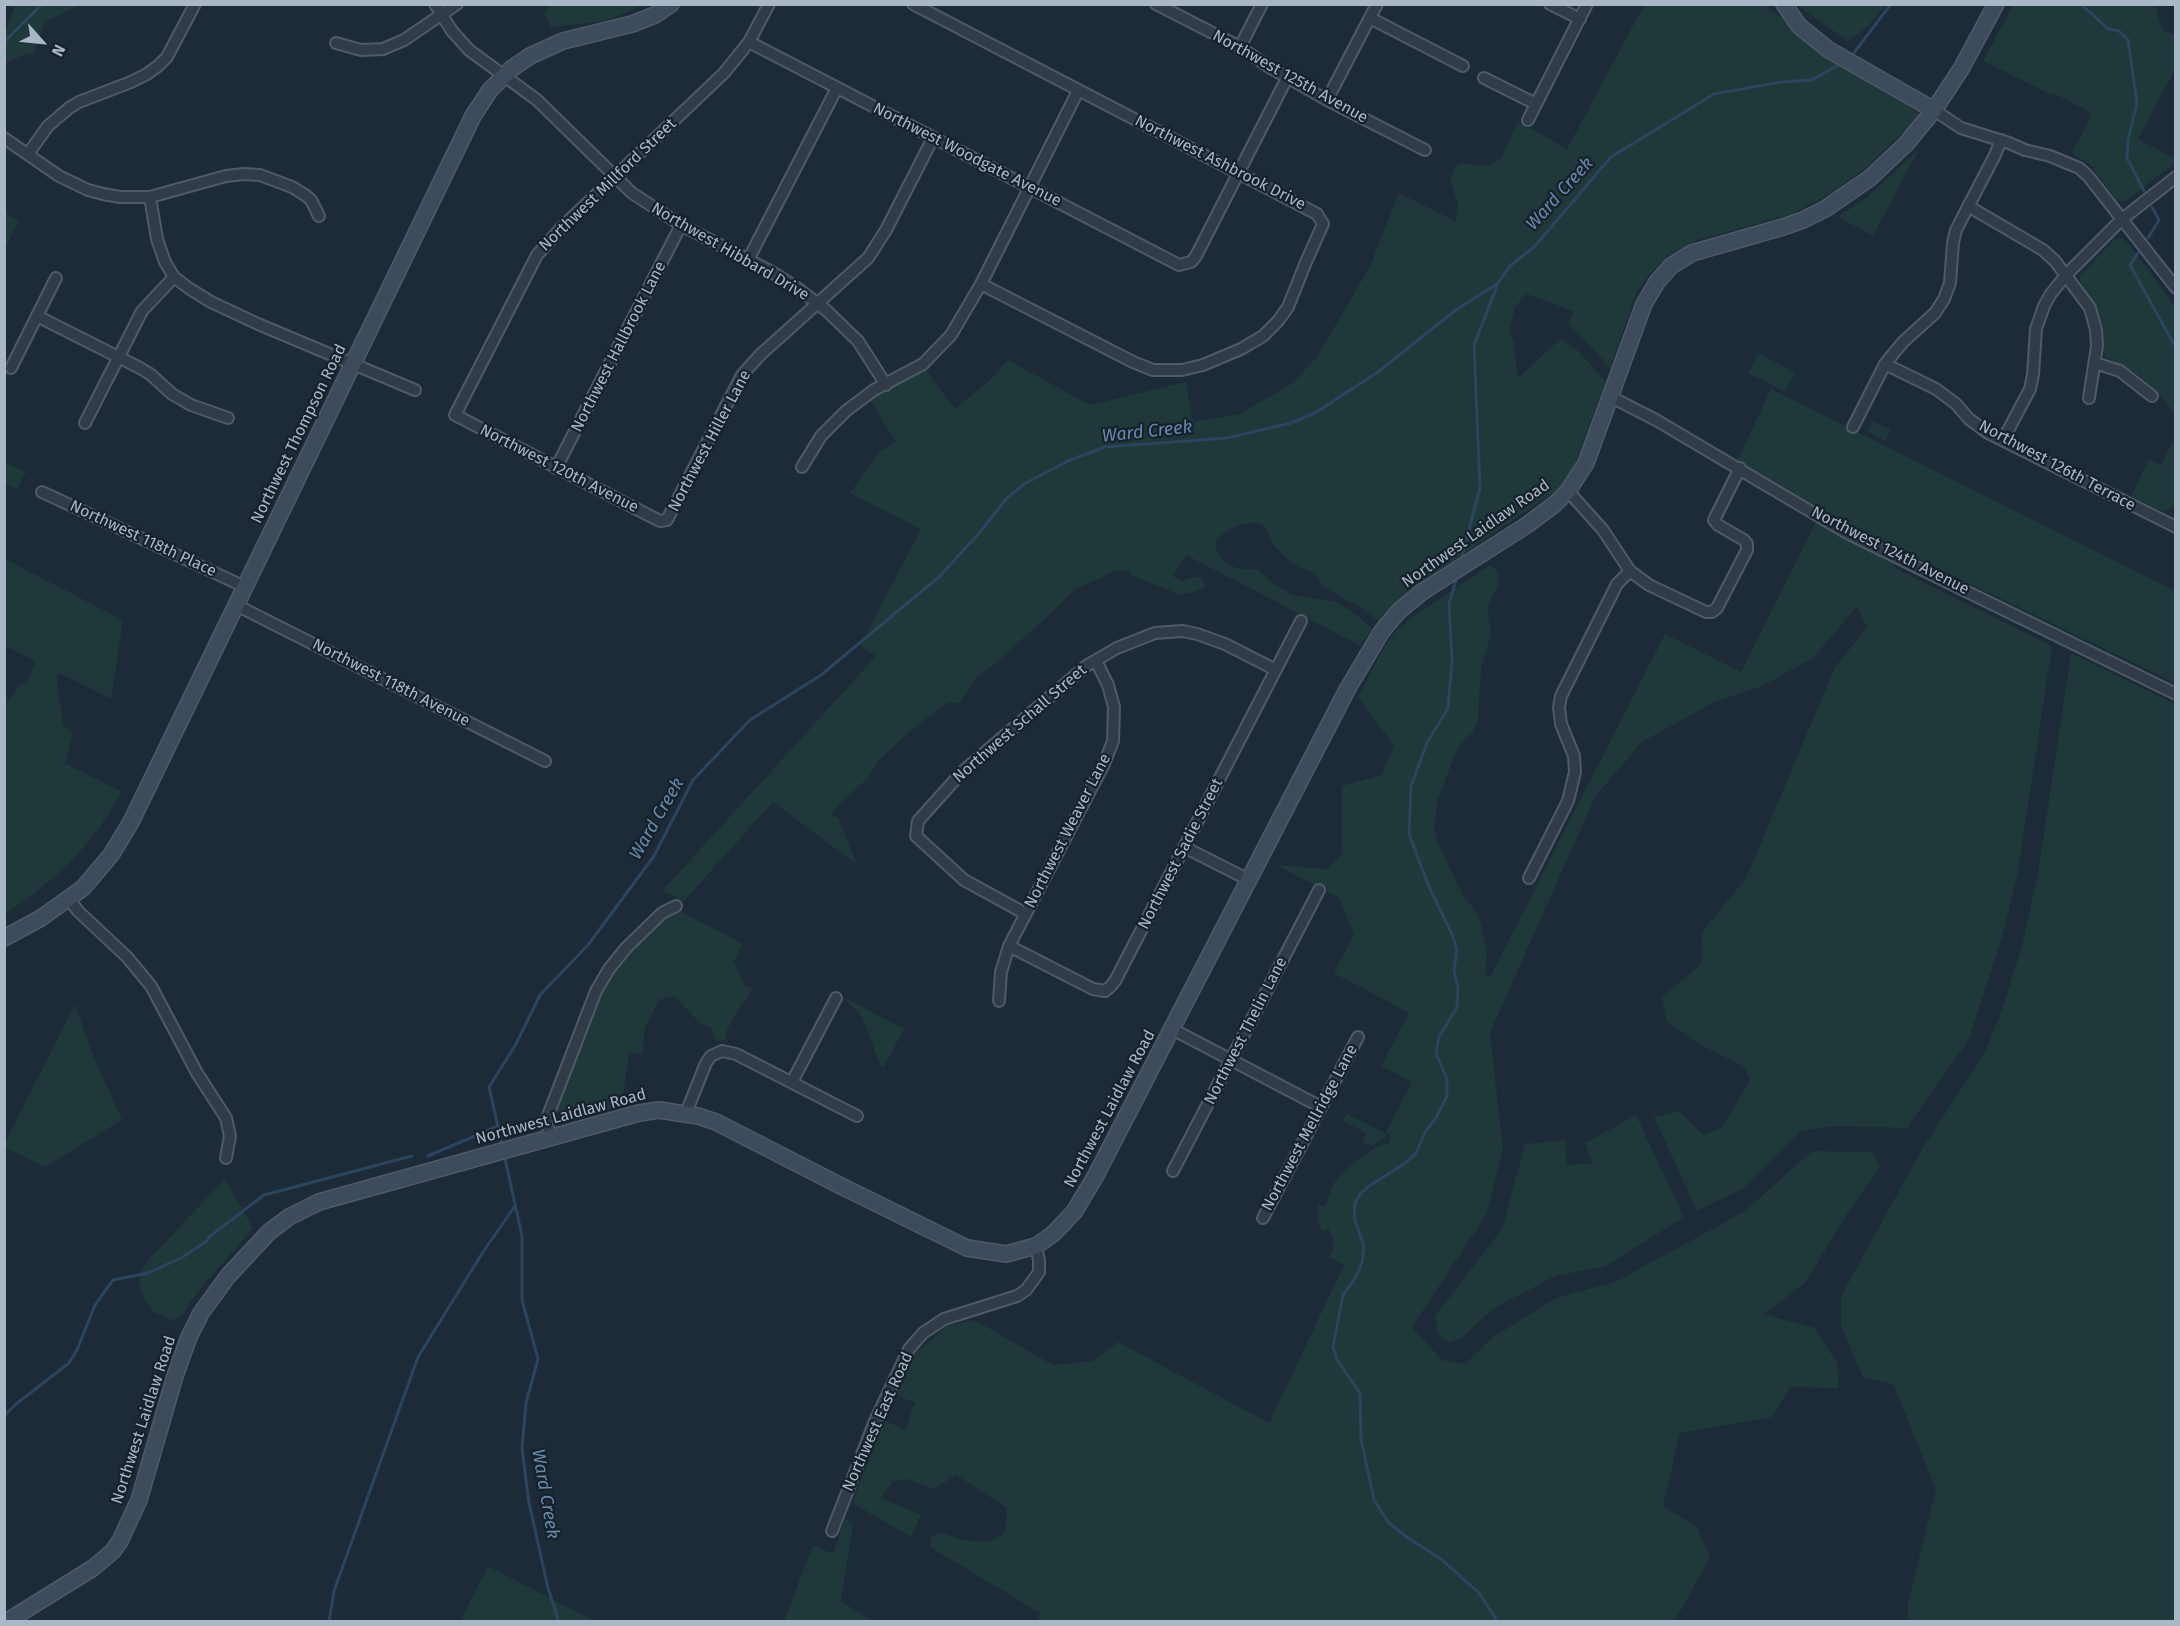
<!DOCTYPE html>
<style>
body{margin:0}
#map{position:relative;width:2180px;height:1626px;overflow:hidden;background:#1d2a38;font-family:"Fira Sans",sans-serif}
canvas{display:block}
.frame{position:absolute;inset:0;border:6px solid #aab7c6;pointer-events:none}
.north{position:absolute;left:12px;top:12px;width:60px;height:60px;-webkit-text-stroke:4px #16212c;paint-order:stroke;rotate:117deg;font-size:16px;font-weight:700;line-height:24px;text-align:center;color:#aab7c6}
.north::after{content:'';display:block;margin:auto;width:21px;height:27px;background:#aab7c6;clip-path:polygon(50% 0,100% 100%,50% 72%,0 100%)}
</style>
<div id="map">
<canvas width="2180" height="1626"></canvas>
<div class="frame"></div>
<div class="north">N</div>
</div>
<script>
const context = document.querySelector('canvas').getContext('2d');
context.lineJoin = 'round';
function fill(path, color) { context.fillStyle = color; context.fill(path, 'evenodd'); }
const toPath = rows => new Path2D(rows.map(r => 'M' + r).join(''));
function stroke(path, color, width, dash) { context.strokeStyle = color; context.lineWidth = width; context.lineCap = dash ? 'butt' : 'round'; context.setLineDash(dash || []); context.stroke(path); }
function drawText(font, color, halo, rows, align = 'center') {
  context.font = font + ' "Fira Sans",sans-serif'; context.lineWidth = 4.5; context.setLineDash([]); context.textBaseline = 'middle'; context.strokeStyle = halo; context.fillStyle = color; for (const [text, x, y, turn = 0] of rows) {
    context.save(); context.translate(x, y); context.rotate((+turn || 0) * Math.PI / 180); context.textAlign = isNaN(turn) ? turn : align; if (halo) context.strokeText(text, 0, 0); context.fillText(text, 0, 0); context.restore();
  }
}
fill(toPath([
 [2149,4,2158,9,2157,12,2162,29,2175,36,2175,69,2138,139,2175,159,2175,163,2126,201,2117,201,2091,166,2072,153,2089,120,2091,113,2057,95,2048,93,1983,61,2013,5],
 [15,5,15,4,79,5,45,22,33,55,29,53,5,63,5,32],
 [551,5,551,4,643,5,607,21,551,27,544,13],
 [1644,5,1767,5,1767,7,1921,115,1866,168,1830,194,1792,214,1698,240,1668,256,1653,270,1637,292,1610,369,1595,351,1569,324,1573,311,1527,294,1515,307,1509,331,1514,342,1518,378,1560,339,1576,349,1606,381,1574,467,1559,489,1415,587,1379,622,1363,609,1322,586,1318,577,1310,571,1298,567,1284,556,1274,545,1264,526,1254,523,1243,524,1230,529,1216,540,1216,551,1225,562,1238,569,1258,569,1273,583,1292,595,1336,602,1357,615,1373,630,1359,645,1186,555,1173,576,1181,581,1199,576,1206,585,1200,590,1190,593,1180,595,1131,575,1129,570,1115,571,1074,590,1057,608,991,667,977,677,959,704,948,702,914,728,878,761,869,777,833,811,831,816,838,818,857,865,773,802,684,901,662,891,876,656,860,646,921,529,850,493,880,451,896,442,870,400,926,370,955,409,990,380,1008,360,1090,405,1186,382,1193,422,1240,414,1291,384,1317,357,1370,266,1399,193,1455,221,1458,203,1451,183,1451,176,1455,168,1458,164,1465,163,1483,166,1492,164,1502,157,1518,121,1567,149],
 [1796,5,1887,5,1865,29,1848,41],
 [1919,149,1873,236,1838,217,1867,197],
 [5,213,19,221,5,248],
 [2122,238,2128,243,2175,306,2175,414,2160,395,2143,379,2127,368,2105,357,2100,320,2093,302,2080,284,2080,275,2115,239],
 [1758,353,1795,372,1785,392,1748,373],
 [1771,389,2175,591,2175,683,1849,525,1737,461],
 [1873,421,1891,430,1885,441,1867,431],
 [2175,437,2175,504,2168,510,2160,510,2131,496,2149,459,2161,465],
 [4,462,26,472,17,489,5,483],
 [1816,522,1886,558,1897,569,2052,646,2018,871,2004,931,1969,1039,1907,1128,1832,1126,1801,1131,1742,1189,1697,1211,1654,1117,1679,1111,1704,1135,1722,1127,1750,1081,1745,1067,1697,1043,1666,1021,1662,997,1701,964,1702,932,1746,878,1835,667,1867,627,1857,607,1813,658,1762,686,1714,702,1642,742,1595,797,1490,1033,1503,1150,1486,1215,1412,1327,1442,1360,1465,1364,1493,1337,1556,1298,1615,1282,1745,1211,1812,1151,1872,1152,1880,1167,1847,1214,1806,1282,1764,1314,1815,1328,1837,1363,1839,1388,1790,1387,1772,1417,1680,1433,1663,1506,1697,1527,1710,1557,1675,1621,1036,1621,1040,1613,930,1547,931,1537,941,1532,962,1540,990,1542,1005,1532,1007,1508,956,1475,934,1489,907,1479,893,1481,881,1498,921,1515,911,1537,852,1503,884,1420,905,1430,915,1403,896,1395,916,1352,947,1326,975,1320,1053,1365,1092,1361,1118,1342,1269,1423,1344,1265,1329,1257,1333,1250,1333,1238,1328,1228,1322,1232,1319,1225,1317,1216,1318,1204,1325,1207,1332,1186,1340,1175,1352,1163,1378,1146,1389,1143,1391,1135,1386,1132,1412,1082,1381,1066,1409,1013,1334,973,1354,934,1339,898,1276,865,1328,869,1342,853,1342,786,1381,775,1394,746,1358,697,1385,645,1396,631,1411,618,1490,565,1495,569,1499,577,1498,585,1487,607,1491,635,1481,669,1478,720,1472,733,1458,747,1437,801,1434,828,1437,841,1462,894,1476,911,1482,929,1487,952,1485,974,1490,977,1665,634,1741,672],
 [5,559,123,620,111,699,59,673,57,680,63,725,73,734,65,763,122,792,98,830,70,863,35,893,5,914,5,705,19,686,28,681,35,661,5,646],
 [2071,653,2175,704,2175,1621,1907,1621,1908,1603,1936,1489,1893,1384,1863,1378,1841,1325,1841,1296,1922,1149,1985,1052,2001,1013,2023,942,2038,873],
 [676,909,743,944,734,961,744,985,752,989,746,1000,738,1009,726,1032,726,1040,716,1041,712,1029,699,1022,674,996,659,1000,644,1030,643,1054,629,1052,622,1105,559,1122,557,1109,559,1102,606,979,653,924],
 [843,997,904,1029,884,1067,880,1065,862,1016],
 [75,1004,92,1053,122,1120,45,1167,5,1147,5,1143],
 [1347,1114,1387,1134,1384,1139,1371,1146,1362,1142,1366,1133,1343,1121],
 [1636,1115,1684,1217,1606,1266,1555,1276,1493,1309,1462,1338,1449,1342,1438,1334,1435,1316,1502,1229,1525,1144,1565,1140,1567,1165,1592,1163,1585,1143],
 [225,1179,253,1228,196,1294,182,1316,175,1320,168,1319,155,1313,145,1302,139,1282,142,1269,149,1259],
 [845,1519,853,1524,841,1601,872,1621,784,1621,813,1545,833,1554],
 [488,1566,595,1621,460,1621]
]), '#1f3839');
stroke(toPath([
 [2081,4,2108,29,2119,31,2128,40,2137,103,2128,140,2127,158,2144,191],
 [4,42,42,4],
 [1850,58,1891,4],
 [2148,238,2159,220,2152,207],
 [2138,253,2130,265,2176,348],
 [1462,556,1480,488,1474,345,1497,286],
 [1456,580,1449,604,1452,661,1448,708,1427,743,1411,786,1409,834,1429,887,1452,934,1457,949,1454,970,1458,988,1457,1007,1439,1037,1436,1054,1447,1079,1447,1096,1436,1118,1425,1132,1416,1153,1404,1164,1369,1186,1360,1194,1355,1203,1354,1218,1364,1246,1362,1262,1356,1277,1343,1295,1333,1347,1337,1360,1360,1393,1361,1439,1374,1500,1388,1522,1408,1538,1441,1559,1479,1593,1498,1622],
 [501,1141,489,1087,516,1044,540,995,588,945,654,856,693,780,750,720,821,675,940,576,980,532,1006,499,1026,483,1070,460,1105,447,1227,438,1291,423,1315,413,1378,372,1457,309,1497,284,1511,265,1535,246,1611,157,1714,94,1781,82,1812,80,1842,63],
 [428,1156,498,1126],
 [505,1159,522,1236,522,1300,538,1359,526,1403,522,1448,529,1503,548,1588,559,1622],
 [4,1416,16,1404,69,1363,77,1350,95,1305,113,1280,148,1273,181,1258,207,1241,209,1237,264,1195,412,1156],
 [329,1622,334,1591,418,1357,483,1252,515,1206]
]), '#2c455f', 3);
const street = toPath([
 [435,4,452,31,469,50,537,100,632,193,681,225,772,272,800,290,827,311,858,341,886,385],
 [769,4,749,42,724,73,563,226,537,255,455,415,652,517,660,521,667,520,742,375,760,355,868,258,886,230,933,138],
 [913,4,1317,214,1323,224,1306,262,1288,307,1278,321,1263,336,1241,349,1203,365,1182,370,1153,370,1133,362,981,284],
 [1156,4,1240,47,1269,67,1327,100,1425,150],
 [1550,4,1580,19],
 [1370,18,1463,66],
 [749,42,1179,265,1191,262,1196,256,1287,78],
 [336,43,361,50,383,49,404,40,457,4],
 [1240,47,1262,4],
 [1484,78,1536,104],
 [1327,100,1377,4],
 [1934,110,1961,128,2009,143,2025,150,2050,156,2079,168,2088,176,2176,288],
 [1528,120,1587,4],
 [4,138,59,176,88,190,103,194,120,197,150,197,226,176,244,174,260,175,292,187,305,195,311,200,319,216],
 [28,154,48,126,69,108,79,102,131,82,147,74,158,66,167,57,195,4],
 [150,197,157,239,165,262,174,277,190,289,211,302,258,324,415,390],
 [1968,206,2043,250,2055,261,2090,308,2096,330,2097,346,2089,398],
 [748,260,837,88],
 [37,316,140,368,150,374,172,394,191,405,228,418],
 [2095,363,2120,371,2152,396],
 [1885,364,1936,389,1956,404,1969,419,1988,433,2176,527],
 [11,368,56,278],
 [1611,397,1656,420,1847,533,2176,694],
 [85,423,142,311,174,277],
 [1853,427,1885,364,1903,342,1935,313,1944,299,1950,283,1953,243,1956,230,1995,155,2001,140],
 [2003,440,2030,389,2033,375,2036,329,2044,306,2050,295,2066,275,2121,220,2176,177],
 [802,467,821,436,846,411,874,390,923,364,951,335,981,284,1078,91],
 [556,468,681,225],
 [1568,491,1603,530,1630,571,1649,585,1706,612,1712,612,1717,608,1747,550,1747,544,1744,540,1718,525,1714,520,1740,468],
 [42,492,245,587],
 [236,605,545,761],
 [1184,847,1249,880],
 [1529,878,1568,801,1575,772,1574,756,1561,724,1559,707,1561,696,1617,584,1630,571],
 [69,899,78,911,127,957,151,986,197,1073,226,1118,230,1136,226,1158],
 [1026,914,964,880,916,836,918,821,963,771,1086,666,1117,648,1155,633,1183,631,1197,634,1225,644,1276,670],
 [1009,946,1093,989,1105,991,1110,987,1115,981,1301,621],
 [999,1001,1001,972,1009,946,1104,764,1113,741,1114,707,1108,685,1096,661],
 [1172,1029,1321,1107],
 [792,1082,836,998],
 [686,1113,706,1063,711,1056,722,1051,736,1054,857,1116],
 [552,1137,547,1125,547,1118,596,991,609,969,626,948,662,913,676,906],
 [1173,1171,1319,890],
 [1263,1218,1358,1037],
 [832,1531,875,1421,909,1349,923,1333,944,1319,1017,1296,1026,1290,1039,1272,1039,1260,1036,1246]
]);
const secondary = toPath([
 [1784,4,1799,26,1829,50,1934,110],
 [4,938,41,918,83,888,111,855,131,822,473,116,490,90,511,69,530,56,563,41,632,24,655,15,671,4],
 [6,1622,93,1568,113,1551,120,1541,139,1500,175,1376,189,1337,201,1313,228,1276,269,1232,289,1217,319,1202,639,1113,659,1110,698,1116,716,1122,839,1185,967,1248,1006,1254,1036,1246,1053,1234,1074,1212,1095,1177,1348,688,1382,631,1399,611,1422,592,1527,525,1555,504,1568,491,1586,463,1644,304,1657,282,1671,266,1692,253,1783,227,1803,220,1825,209,1870,178,1906,144,1934,110,1961,69,1996,4]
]);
stroke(street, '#4e5a67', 14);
stroke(secondary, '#4e5a67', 18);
stroke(street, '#313c48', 10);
stroke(secondary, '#3e4b5c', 15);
drawText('16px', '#aab7c6', '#16212c', [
 ["Northwest 125th Avenue",1290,77,29],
 ["Northwest Woodgate Avenue",967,155,27],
 ["Northwest Ashbrook Drive",1220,163,27],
 ["Northwest Millford Street",608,185,-44],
 ["Northwest Hibbard Drive",730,252,30],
 ["Northwest Hallbrook Lane",619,347,-63],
 ["Northwest Thompson Road",299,434,-64],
 ["Northwest Hiller Lane",710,441,-62],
 ["Northwest 126th Terrace",2057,466,28],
 ["Northwest 120th Avenue",559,469,27],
 ["Northwest Laidlaw Road",1476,534,-35],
 ["Northwest 118th Place",143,539,25],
 ["Northwest 124th Avenue",1890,551,27],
 ["Northwest 118th Avenue",391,683,27],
 ["Northwest Schall Street",1020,724,-41],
 ["Northwest Weaver Lane",1068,831,-63],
 ["Northwest Sadie Street",1181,854,-63],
 ["Northwest Thelin Lane",1246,1031,-63],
 ["Northwest Laidlaw Road",1110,1109,-62],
 ["Northwest Laidlaw Road",561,1117,-15],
 ["Northwest Mellridge Lane",1310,1128,-62],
 ["Northwest Laidlaw Road",144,1420,-72],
 ["Northwest East Road",878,1422,-66]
]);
drawText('italic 18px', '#678aad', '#16212c', [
 ["Ward Creek",1560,194,-48],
 ["Ward Creek",1147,432,-6],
 ["Ward Creek",657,819,-60],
 ["Ward Creek",545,1494,80]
]);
</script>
